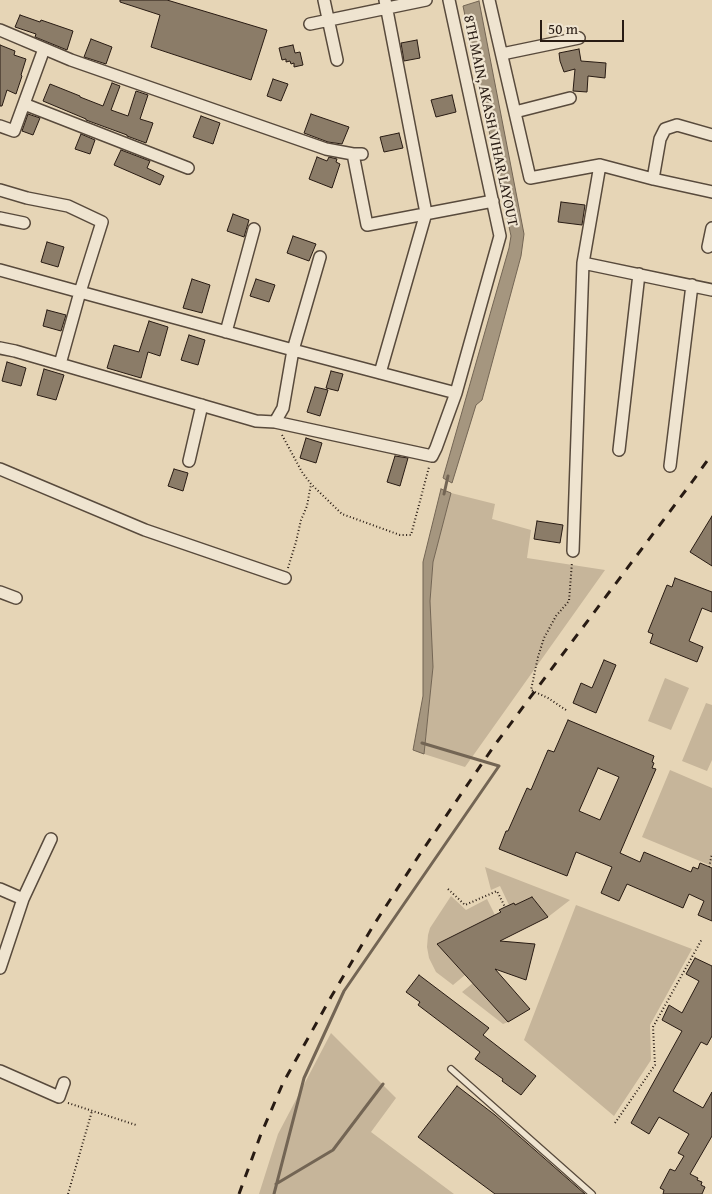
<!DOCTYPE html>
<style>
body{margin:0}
#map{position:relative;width:712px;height:1194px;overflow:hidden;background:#e6d5b6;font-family:"Gentium Book Plus",serif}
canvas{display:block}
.scale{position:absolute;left:540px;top:20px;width:84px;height:22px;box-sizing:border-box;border:2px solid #281b13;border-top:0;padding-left:6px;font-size:15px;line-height:18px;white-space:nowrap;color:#281b13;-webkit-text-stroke:4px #efe4d0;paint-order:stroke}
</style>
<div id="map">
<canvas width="712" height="1194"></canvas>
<div class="scale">50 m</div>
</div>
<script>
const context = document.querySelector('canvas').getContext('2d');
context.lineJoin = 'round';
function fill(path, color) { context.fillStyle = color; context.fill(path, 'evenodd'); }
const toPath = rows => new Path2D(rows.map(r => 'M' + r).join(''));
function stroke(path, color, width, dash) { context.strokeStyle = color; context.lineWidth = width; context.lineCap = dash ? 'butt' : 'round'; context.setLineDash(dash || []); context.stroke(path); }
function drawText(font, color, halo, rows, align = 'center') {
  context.font = font + ' "Gentium Book Plus",serif'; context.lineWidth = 4.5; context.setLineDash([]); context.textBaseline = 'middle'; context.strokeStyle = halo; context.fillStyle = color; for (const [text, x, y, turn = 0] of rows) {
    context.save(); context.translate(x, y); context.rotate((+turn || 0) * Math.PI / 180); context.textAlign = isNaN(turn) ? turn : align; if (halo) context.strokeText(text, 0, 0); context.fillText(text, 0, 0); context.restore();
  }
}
fill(toPath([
 [451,493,495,504,492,519,531,530,527,558,605,570,465,767,424,754,433,667,430,601,433,562],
 [665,678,689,688,671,730,648,721],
 [706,703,712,705,712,760,707,771,682,761],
 [670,770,712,788,712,866,642,837],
 [485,867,570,900,548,917,532,897,515,905,514,903,509,905,500,886,491,890],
 [451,896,466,910,487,899,495,915,437,944,465,975,453,985,436,972,429,958,427,947,428,935,430,928],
 [576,905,692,949,650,1025,651,1060,614,1116,524,1040],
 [473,983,483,994,489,988,485,997,508,1022,503,1024,462,992],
 [331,1033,396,1098,371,1132,454,1194,259,1194,278,1134]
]), '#c6b59a');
const water = toPath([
 [479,1,524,234,521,256,482,400,476,405,452,483,443,478,509,248,511,236,463,6,479,1],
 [441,489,451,493,433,562,430,601,433,667,424,754,413,750,423,696,423,562,441,489]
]);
fill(water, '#a5967f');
stroke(water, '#736554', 1);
stroke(toPath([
 [444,494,448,476],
 [276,1184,333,1150,383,1084],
 [274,1194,304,1078,344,991,499,766,422,743]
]), '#736554', 3);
const building = toPath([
 [120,0,167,0,267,30,251,80,151,47,160,15,120,2,120,0],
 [20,15,40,22,41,20,73,31,67,50,35,37,36,34,15,27,20,15],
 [91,39,112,47,106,64,84,57,91,39],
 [417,40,420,58,404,61,401,43,417,40],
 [0,45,15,51,14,55,26,59,21,75,22,76,16,94,7,90,2,106,0,106,0,45],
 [293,45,295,53,300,52,303,65,294,67,294,63,291,64,290,61,286,62,286,59,282,60,279,48,293,45],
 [579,49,581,61,606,63,605,78,588,76,587,92,573,91,575,69,564,72,560,61,559,53,579,49],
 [273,79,288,84,281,101,267,96,273,79],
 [112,83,120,86,111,110,128,116,136,91,148,95,140,119,153,123,146,143,127,136,127,135,86,120,86,119,43,101,50,84,80,96,80,97,103,106,112,83],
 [452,95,456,112,436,117,431,100,452,95],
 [28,114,40,118,33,135,22,131,28,114],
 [311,114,349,127,342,144,328,142,304,133,311,114],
 [201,116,220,123,213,144,193,137,201,116],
 [399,133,403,148,384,152,380,137,399,133],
 [81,134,95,140,90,154,75,149,81,134],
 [121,150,150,161,147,168,164,176,160,185,114,165,121,150],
 [317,157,327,161,329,157,337,159,336,162,340,164,332,188,309,179,317,157],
 [561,202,585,205,582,225,558,222,561,202],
 [233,214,249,220,244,237,227,231,233,214],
 [293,236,316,244,309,261,287,253,293,236],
 [47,242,64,247,58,267,41,262,47,242],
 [192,279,210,285,202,313,183,308,192,279],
 [256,279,275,285,269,302,250,296,256,279],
 [47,310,66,315,61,331,43,326,47,310],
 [149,321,168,327,160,356,148,352,141,378,107,368,114,345,139,352,149,321],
 [189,335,205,340,198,365,181,360,189,335],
 [7,362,26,368,21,386,2,381,7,362],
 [44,369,64,375,56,400,37,395,44,369],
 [331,371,343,374,338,391,326,388,331,371],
 [315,387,328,390,320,416,307,412,315,387],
 [306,438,322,443,316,463,300,458,306,438],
 [395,456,408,458,400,486,387,482,395,456],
 [174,469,188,473,183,491,168,486,174,469],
 [712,516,712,566,690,552,712,516],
 [537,521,563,525,560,543,534,539,537,521],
 [675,578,712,592,712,612,702,608,689,641,703,647,697,662,650,643,653,634,648,632,667,585,672,587,675,578],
 [604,660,616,665,596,713,573,703,581,683,592,688,604,660],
 [568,720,654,756,652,762,654,763,652,768,656,769,620,853,640,862,644,852,691,872,693,867,698,869,700,863,712,868,712,921,698,915,704,901,689,894,683,908,627,884,619,901,601,893,612,867,576,852,567,876,499,849,506,831,508,831,527,788,531,790,548,750,554,752,568,720],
 [598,768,619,777,600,820,579,811,598,768],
 [532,897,548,917,500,941,535,944,526,980,495,969,530,1009,508,1022,437,944,501,912,499,910,505,907,514,903,515,905,532,897],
 [695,958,712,966,712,1036,707,1045,701,1042,673,1091,703,1108,712,1092,712,1136,690,1174,698,1178,697,1180,702,1182,701,1185,705,1187,702,1194,663,1194,664,1190,660,1188,670,1169,675,1171,684,1156,678,1153,689,1134,659,1117,649,1134,631,1123,682,1031,662,1020,669,1005,682,1013,699,981,686,974,695,958],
 [419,975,489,1028,483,1035,536,1076,521,1095,502,1081,503,1079,475,1059,480,1052,418,1005,420,1002,406,992,419,975],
 [457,1086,495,1115,585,1194,495,1194,418,1137,457,1086]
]);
fill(building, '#8b7c68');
stroke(building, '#281b13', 1);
const service = toPath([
 [451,1069,592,1194]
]);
const minor = toPath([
 [324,0,337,60],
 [489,0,530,178,600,165,653,179,712,192],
 [310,24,426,0],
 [0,30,71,60,326,149,353,154,362,154],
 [502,54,579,38],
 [24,104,188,168],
 [515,112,570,98],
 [0,126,14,131,44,49],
 [353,154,367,225,493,201],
 [653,179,660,139,665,129,677,125,712,135],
 [0,190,27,198,68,206,102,222,80,292,0,270],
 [0,218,24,223],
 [708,247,712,228],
 [583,263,712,290],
 [226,332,254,229],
 [0,348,15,351,256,421,275,422,432,456,436,448,456,393,500,236,449,0],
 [60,364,80,292,293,350,456,393],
 [380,373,426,213,385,0],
 [275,422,283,408,293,350,320,257],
 [619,450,639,274],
 [189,461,202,405],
 [670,466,692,285],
 [0,469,145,530,285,578],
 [573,551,583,263,600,165],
 [0,592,16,598],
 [0,889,23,899],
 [0,968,23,899,51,839],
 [0,1071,59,1097,64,1083]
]);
stroke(service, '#584a3c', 8);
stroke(minor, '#584a3c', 14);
stroke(toPath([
 [282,435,302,472,311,484,342,514,400,535,411,535,429,467],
 [288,568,296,542,301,520,307,506,311,484],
 [566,710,548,698,531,690,538,657,544,638,556,616,569,601,572,562],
 [709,867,712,854],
 [448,889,465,905,497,891,505,907],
 [68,1103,136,1125],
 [615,1123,655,1065,653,1027,702,939],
 [68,1194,92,1111]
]), '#281b13', 2, [1, 2.5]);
stroke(service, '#efe4d0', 5.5);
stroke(minor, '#efe4d0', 11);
stroke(toPath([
 [239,1194,261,1134,283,1083,331,997,373,926,420,854,494,746,535,691,692,482,712,454]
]), '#281b13', 3, [9, 9]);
drawText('15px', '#281b13', '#efe4d0', [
 ["8TH MAIN, AKASH VIHAR LAYOUT",490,121,78]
]);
</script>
